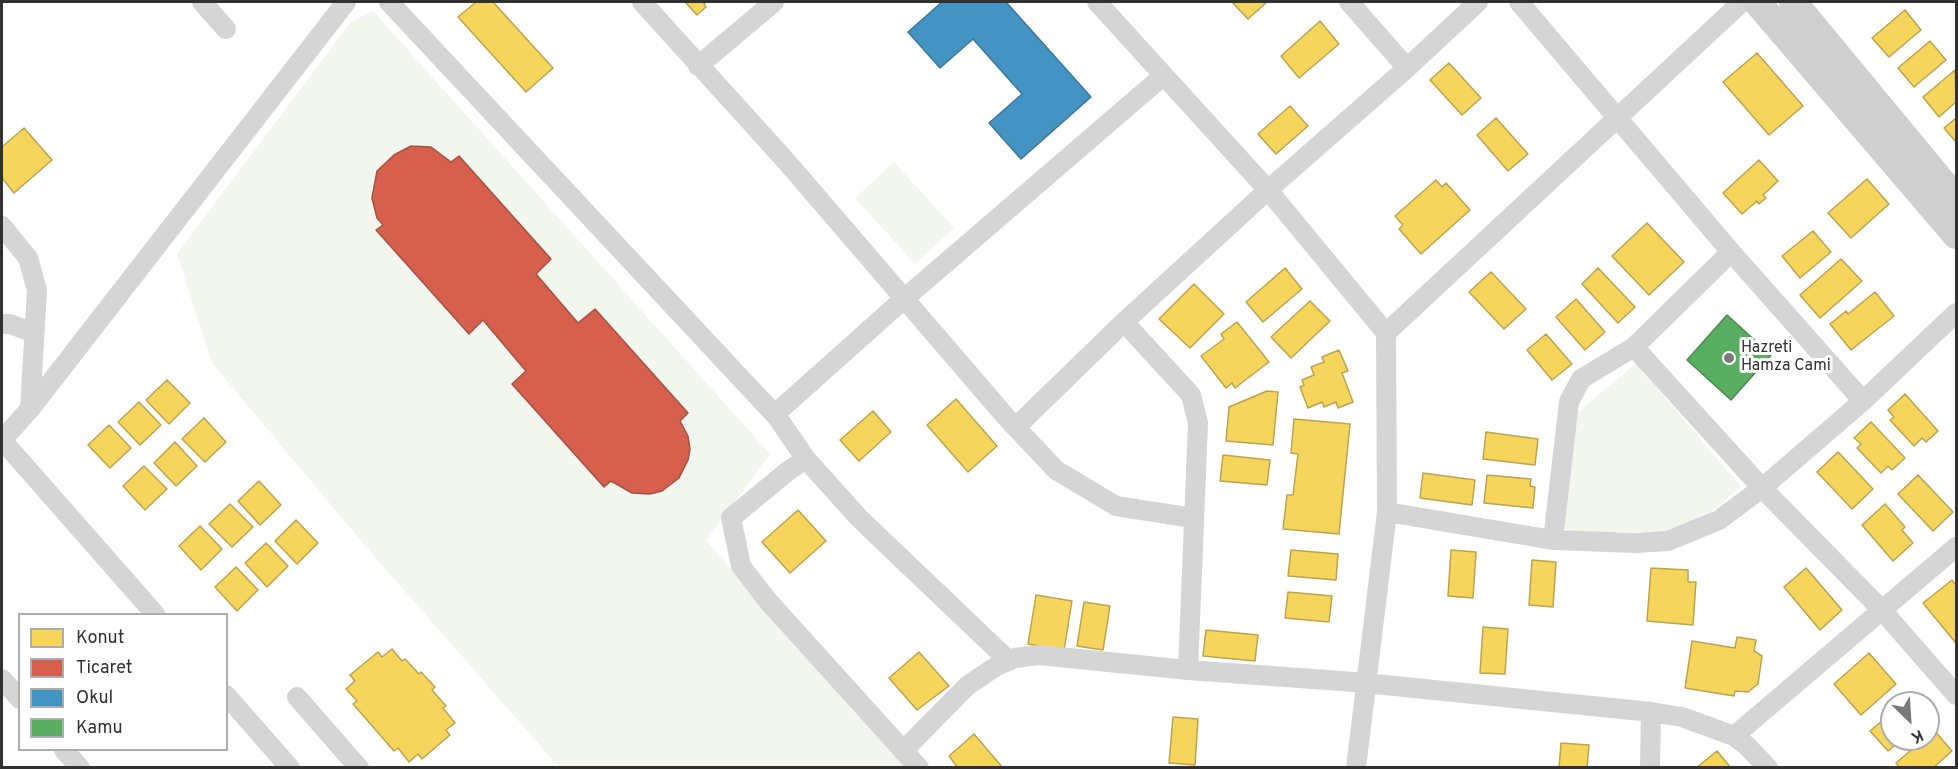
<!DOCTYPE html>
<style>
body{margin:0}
#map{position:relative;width:1958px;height:769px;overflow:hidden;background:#fff;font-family:Overpass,sans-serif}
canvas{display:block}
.frame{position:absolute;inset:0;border:3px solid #313131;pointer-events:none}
.legend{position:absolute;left:18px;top:613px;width:210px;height:138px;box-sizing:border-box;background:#fff;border:2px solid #adadad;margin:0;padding:8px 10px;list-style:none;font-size:18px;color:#313131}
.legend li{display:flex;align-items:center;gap:12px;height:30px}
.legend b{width:30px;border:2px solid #adadad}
.north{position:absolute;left:1880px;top:691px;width:60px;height:60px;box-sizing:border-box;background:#fff;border:2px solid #adadad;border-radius:50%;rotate:155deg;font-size:16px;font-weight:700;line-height:24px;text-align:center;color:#313131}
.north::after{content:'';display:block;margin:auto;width:21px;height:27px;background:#797979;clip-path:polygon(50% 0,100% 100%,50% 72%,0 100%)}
</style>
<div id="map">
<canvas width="1958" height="769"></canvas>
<div class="frame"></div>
<ul class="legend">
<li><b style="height:16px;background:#f6d55c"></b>Konut</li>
<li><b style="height:16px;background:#d6604d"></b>Ticaret</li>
<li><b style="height:16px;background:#4393c3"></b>Okul</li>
<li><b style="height:16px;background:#5aae61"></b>Kamu</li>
</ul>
<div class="north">K</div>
</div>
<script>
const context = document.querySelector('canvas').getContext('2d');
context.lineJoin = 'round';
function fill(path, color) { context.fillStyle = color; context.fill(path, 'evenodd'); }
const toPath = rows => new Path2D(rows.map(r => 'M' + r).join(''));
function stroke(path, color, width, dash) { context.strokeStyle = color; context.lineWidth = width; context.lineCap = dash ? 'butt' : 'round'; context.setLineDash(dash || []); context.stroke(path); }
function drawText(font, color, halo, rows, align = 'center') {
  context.font = font + ' Overpass,sans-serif'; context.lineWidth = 6; context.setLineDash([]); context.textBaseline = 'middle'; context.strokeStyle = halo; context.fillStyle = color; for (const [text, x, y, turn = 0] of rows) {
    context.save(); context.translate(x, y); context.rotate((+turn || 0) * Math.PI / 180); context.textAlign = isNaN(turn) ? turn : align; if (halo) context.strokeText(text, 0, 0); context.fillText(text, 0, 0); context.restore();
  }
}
fill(toPath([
 [373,11,770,454,706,541,915,767,559,767,362,542,212,363,177,254,351,22],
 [894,162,954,228,915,264,855,198],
 [1636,363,1741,487,1706,516,1670,532,1574,532,1561,527,1576,414]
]), '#f2f6ee');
const homes = toPath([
 [476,2,493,2,553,68,526,92,458,17,476,2],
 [685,2,706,2,704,4,706,7,697,15,685,2],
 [1232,2,1267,2,1248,19,1232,2],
 [1905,10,1921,30,1889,57,1872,38,1905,10],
 [1320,21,1339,44,1299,78,1281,56,1320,21],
 [1930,41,1946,60,1914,87,1898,68,1930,41],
 [1757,53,1803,106,1769,135,1723,82,1757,53],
 [1449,63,1481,98,1462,115,1430,80,1449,63],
 [1955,70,1956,102,1939,117,1923,97,1955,70],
 [1290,106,1308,126,1276,154,1258,134,1290,106],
 [1496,118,1528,154,1508,171,1477,135,1496,118],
 [1956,118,1956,142,1944,128,1956,118],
 [24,128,52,160,14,193,2,178,2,147,24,128],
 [1759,160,1778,181,1763,195,1766,198,1759,204,1757,201,1742,214,1723,193,1759,160],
 [1867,179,1889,204,1851,238,1828,213,1867,179],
 [1436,180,1442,187,1446,183,1470,210,1421,254,1399,229,1403,225,1395,216,1436,180],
 [1647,223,1684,262,1649,295,1612,256,1647,223],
 [1813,231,1831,252,1800,278,1782,256,1813,231],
 [1841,259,1862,281,1820,318,1800,295,1841,259],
 [1285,268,1302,289,1263,322,1246,302,1285,268],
 [1598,268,1635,307,1618,323,1582,284,1598,268],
 [1491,272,1526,309,1504,329,1469,292,1491,272],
 [1194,284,1224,314,1190,348,1159,319,1194,284],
 [1875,292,1894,316,1851,350,1830,324,1846,311,1848,314,1875,292],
 [1576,299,1605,332,1585,350,1556,317,1576,299],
 [1310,301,1330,321,1291,358,1271,337,1310,301],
 [1237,322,1269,362,1235,388,1232,383,1226,388,1201,356,1224,339,1221,334,1237,322],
 [1546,334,1572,364,1552,380,1527,350,1546,334],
 [1339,350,1348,371,1342,373,1353,402,1338,408,1336,402,1324,407,1322,402,1308,408,1300,387,1304,385,1302,380,1314,375,1311,367,1324,362,1322,357,1339,350],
 [167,380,190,403,169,424,146,400,167,380],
 [1267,391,1278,392,1273,445,1226,441,1229,407,1267,391],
 [1905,394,1938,431,1926,442,1922,438,1914,446,1890,420,1894,417,1888,410,1905,394],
 [956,399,997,446,968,472,927,425,956,399],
 [139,402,161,425,140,445,118,422,139,402],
 [873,411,891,432,859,461,840,440,873,411],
 [204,418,226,442,205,462,182,439,204,418],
 [1294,419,1350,424,1339,534,1283,529,1287,495,1293,495,1298,454,1291,453,1294,419],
 [1871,422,1905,458,1892,470,1888,466,1881,473,1857,448,1861,444,1854,438,1871,422],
 [109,425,131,448,110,468,88,445,109,425],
 [1486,432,1538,439,1535,465,1483,459,1486,432],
 [175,442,197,466,176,486,154,463,175,442],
 [1838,452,1873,489,1852,509,1817,472,1838,452],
 [1223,455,1270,460,1267,485,1220,481,1223,455],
 [144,466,167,489,145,510,123,486,144,466],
 [1423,473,1475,480,1472,505,1420,498,1423,473],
 [1487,475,1531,479,1530,486,1535,487,1533,508,1484,503,1487,475],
 [1918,475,1953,512,1933,531,1898,494,1918,475],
 [259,481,281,505,260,525,238,501,259,481],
 [230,504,253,527,232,547,209,524,230,504],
 [1885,504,1905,527,1902,530,1913,543,1893,561,1862,525,1885,504],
 [798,510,826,541,790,573,762,542,798,510],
 [296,520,318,543,297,564,275,541,296,520],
 [200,526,222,549,201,570,179,546,200,526],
 [266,543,288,566,267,587,245,563,266,543],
 [1291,550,1338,554,1336,580,1288,576,1291,550],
 [1451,550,1476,552,1473,598,1448,596,1451,550],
 [1532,560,1556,562,1553,607,1529,605,1532,560],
 [236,567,258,590,237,611,215,587,236,567],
 [1651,568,1688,570,1688,582,1696,582,1693,625,1647,621,1651,568],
 [1806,568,1842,610,1820,630,1784,587,1806,568],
 [1952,580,1956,585,1956,640,1955,642,1923,603,1952,580],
 [1288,592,1332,596,1329,622,1285,618,1288,592],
 [1036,595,1072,601,1064,650,1028,644,1036,595],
 [1084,602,1110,606,1103,650,1077,646,1084,602],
 [1483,627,1508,629,1505,674,1480,673,1483,627],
 [1206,630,1258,635,1255,661,1203,656,1206,630],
 [1737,637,1756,640,1754,651,1762,656,1758,684,1748,692,1735,691,1734,696,1685,688,1692,641,1735,648,1737,637],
 [392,649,402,661,405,659,419,674,421,672,435,687,432,690,446,706,443,708,455,723,446,730,450,735,422,759,418,754,409,762,398,748,394,751,353,704,357,701,346,689,355,681,350,675,378,652,382,657,392,649],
 [919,652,949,686,917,710,889,678,919,652],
 [1869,653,1896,684,1861,715,1834,684,1869,653],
 [1892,712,1892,739,1903,739,1888,751,1870,731,1892,712],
 [1173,717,1198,719,1195,765,1169,763,1173,717],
 [1934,730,1952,751,1933,768,1900,768,1896,763,1924,739,1928,739,1928,735,1934,730],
 [974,734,1003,768,958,768,949,756,974,734],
 [1561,743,1589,745,1587,768,1559,768,1561,743],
 [1717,751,1731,768,1696,768,1717,751]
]);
fill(homes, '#f6d55c');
stroke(homes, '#bba44f', 1.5);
const shops = toPath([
 [411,146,431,147,451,162,459,156,551,259,536,274,578,323,595,309,688,413,680,421,688,436,690,449,688,460,679,478,662,491,650,494,632,493,611,481,604,487,512,384,526,371,483,320,469,334,376,230,383,225,377,218,372,198,377,171,394,155,411,146]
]);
fill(shops, '#d6604d');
stroke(shops, '#a45245', 1.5);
const schools = toPath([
 [942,2,1006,2,1091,97,1021,159,989,123,1022,94,973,39,940,68,908,32,942,2]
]);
fill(schools, '#4393c3');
stroke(schools, '#3e7697', 1.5);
const public = toPath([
 [1727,315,1771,355,1731,400,1687,360,1727,315]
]);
fill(public, '#5aae61');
stroke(public, '#4e8853', 1.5);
stroke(toPath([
 [202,2,226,29],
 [389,2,777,417],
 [642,2,786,161,1006,417,1056,470,1116,506,1193,518],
 [1097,2,1268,190,1386,333],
 [1349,2,1407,68],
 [1519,2,1731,252,1863,401],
 [698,66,774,2],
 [2,226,28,258,37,290,30,409,2,440],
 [2,324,10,324,34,333],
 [1634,347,1762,488,1881,609,1956,695],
 [30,409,346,2],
 [1016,427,1124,322],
 [2,440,155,614],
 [806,459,775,414,905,298,1163,76],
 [1387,512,1553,540,1636,543,1668,541,1719,520,1762,488,1863,401,1956,313],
 [1553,540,1569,402,1581,379,1634,347,1731,252],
 [1188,670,1198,423,1191,395,1124,322,1268,190,1407,68,1478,2],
 [2,679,20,699],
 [226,695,290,768],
 [297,697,359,768],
 [1734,736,1956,547],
 [64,750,80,768],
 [903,751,967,686,995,667,1015,658,1039,655,1188,670,1355,682,1651,712,1682,717,1734,736,1746,745,1768,768],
 [919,768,768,601,741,566,731,518,788,471,806,459,859,518,1009,661],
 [1356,768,1387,512,1386,333,1742,2],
 [1650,768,1651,712]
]), '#d5d5d5', 20);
stroke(toPath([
 [1757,2,1956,235],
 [1793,2,1956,199]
]), '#cfcfcf', 28);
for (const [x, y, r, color] of [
 [1729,358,6,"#797979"]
]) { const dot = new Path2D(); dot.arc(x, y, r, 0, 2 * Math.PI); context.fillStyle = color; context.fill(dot); stroke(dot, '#fff', 2); }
drawText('16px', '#313131', '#fff', [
 ["Hazreti",1741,349],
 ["Hamza Cami",1741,367]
], 'left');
</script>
